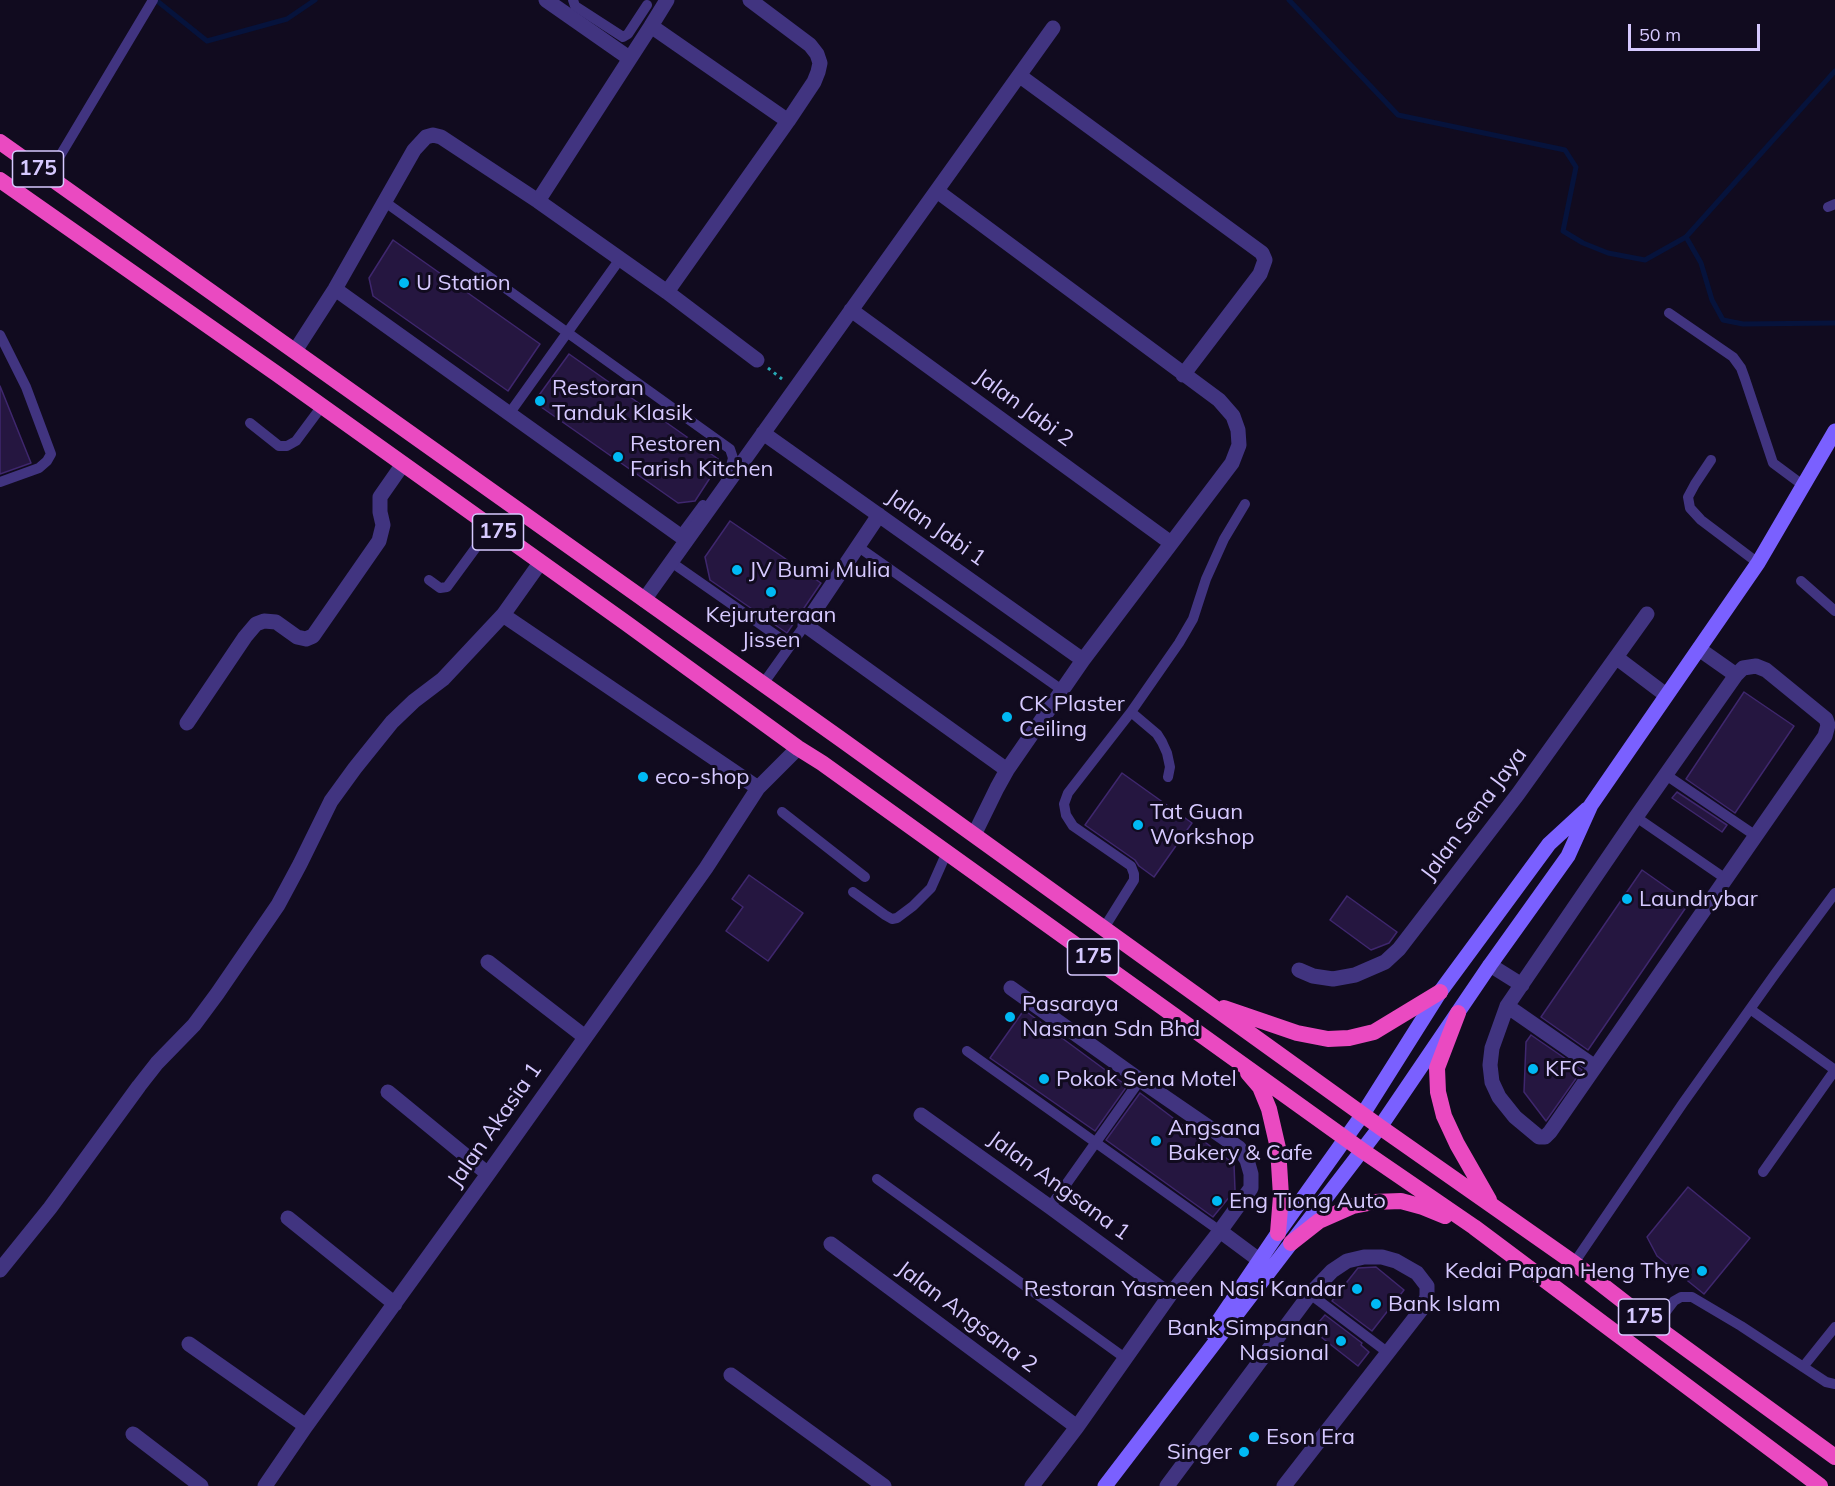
<!DOCTYPE html>
<style>
body{margin:0}
#map{position:relative;width:1835px;height:1486px;overflow:hidden;background:#110b1f;font-family:Mulish,sans-serif}
canvas{display:block}
.scale{position:absolute;left:1628px;top:24px;width:132px;height:27px;box-sizing:border-box;border:3px solid #d6c9ff;border-top:0;padding-left:8px;font-size:18px;line-height:21px;white-space:nowrap;color:#d6c9ff;-webkit-text-stroke:4px #110b1f;paint-order:stroke}
</style>
<div id="map">
<canvas width="1835" height="1486"></canvas>
<div class="scale">50 m</div>
</div>
<script>
const context = document.querySelector('canvas').getContext('2d');
context.lineJoin = 'round';
const toPath = rows => new Path2D(rows.map(r => 'M' + r).join(''));
function stroke(path, color, width, dash) { context.strokeStyle = color; context.lineWidth = width; context.lineCap = dash ? 'butt' : 'round'; context.setLineDash(dash || []); context.stroke(path); }
function fill(path, color) { context.fillStyle = color; context.fill(path, 'evenodd'); }
function drawText(font, color, halo, rows, align = 'center') {
  context.font = font + ' Mulish,sans-serif'; context.lineWidth = 6; context.setLineDash([]); context.textBaseline = 'middle'; context.strokeStyle = halo; context.fillStyle = color; for (const [text, x, y, turn = 0] of rows) {
    context.save(); context.translate(x, y); context.rotate((+turn || 0) * Math.PI / 180); context.textAlign = isNaN(turn) ? turn : align; if (halo) context.strokeText(text, 0, 0); context.fillText(text, 0, 0); context.restore();
  }
}
stroke(toPath([
 [156,0,207,41,287,19,315,0],
 [1289,0,1398,115,1565,150,1576,167,1563,231,1583,243,1608,253,1645,260,1686,237,1701,263,1712,300,1723,320,1743,324,1835,323],
 [1686,237,1835,71]
]), '#06133c', 5);
const building = toPath([
 [393,240,540,344,508,391,373,296,369,278,393,240],
 [569,354,721,461,695,501,678,503,534,402,569,354],
 [0,386,31,463,0,474,0,386],
 [730,521,821,583,787,633,710,580,705,557,730,521],
 [1744,692,1794,726,1735,813,1686,779,1744,692],
 [1122,773,1192,823,1154,877,1139,866,1135,860,1085,825,1122,773],
 [1677,792,1727,825,1722,832,1672,798,1677,792],
 [1642,870,1689,903,1588,1050,1541,1017,1642,870],
 [749,875,803,913,768,961,726,931,743,907,732,899,749,875],
 [1347,896,1397,932,1389,943,1371,950,1330,920,1347,896],
 [1024,1010,1127,1086,1095,1131,990,1058,1024,1010],
 [1531,1035,1582,1070,1546,1121,1524,1092,1526,1042,1531,1035],
 [1140,1093,1234,1164,1235,1190,1213,1217,1106,1140,1140,1093],
 [1688,1187,1750,1238,1704,1294,1657,1256,1647,1237,1688,1187],
 [1376,1267,1404,1290,1372,1331,1332,1301,1358,1268,1376,1267],
 [1325,1315,1362,1343,1361,1345,1369,1352,1358,1366,1312,1330,1325,1315]
]);
fill(building, '#251640');
stroke(building, '#3f276e', 1.5);
stroke(toPath([
 [768,368,782,379]
]), '#27a9b5', 3, [3, 4.5]);
stroke(toPath([
 [573,0,575,6,623,37,628,34,647,5],
 [48,176,153,0],
 [385,202,730,449,733,458,731,466,724,475],
 [1828,207,1835,204],
 [1669,313,1733,357,1741,368,1745,379,1773,463,1804,486],
 [0,335,26,387,51,454,47,461,39,468,0,482],
 [509,414,620,259],
 [250,423,279,446,287,446,296,441,322,406],
 [1711,460,1695,484,1688,497,1690,508,1701,520,1758,563],
 [680,536,703,505],
 [857,546,1062,690],
 [671,562,790,645],
 [429,580,440,588,447,587,491,527],
 [1801,581,1835,611],
 [763,684,805,625],
 [1131,712,1157,734,1162,742,1167,753,1170,767,1168,777],
 [1666,775,1756,836],
 [782,812,865,877],
 [1636,817,1726,879],
 [853,892,885,915,892,919,897,918,913,906,931,888,947,852],
 [1104,928,1134,880,1134,874,1131,866,1073,826,1066,815,1064,804,1068,793,1131,712,1179,643,1193,619,1206,579,1224,539,1245,504],
 [1750,1009,1835,1070],
 [967,1051,1220,1231],
 [1763,1172,1835,1070],
 [877,1179,1125,1358],
 [1050,1207,1140,1080],
 [1574,1263,1683,1103,1775,974,1835,893],
 [1310,1294,1387,1352],
 [1655,1326,1674,1301,1681,1297,1692,1297,1741,1326,1826,1382,1835,1384],
 [1803,1367,1835,1327]
]), '#413480', 10);
stroke(toPath([
 [546,0,629,58],
 [651,26,667,0],
 [1020,76,1262,253,1265,260,1260,274,1183,375],
 [937,191,1219,400,1233,416,1238,430,1239,445,1232,463,1083,660,1007,770,997,788,974,835],
 [538,201,651,26,788,121],
 [335,289,686,540],
 [667,292,788,121,814,82,818,72,820,63,817,54,810,45,750,0],
 [851,310,1171,543],
 [295,351,335,289,414,150,426,137,433,135,441,137,538,201,667,292,757,360],
 [763,433,1083,660],
 [879,515,805,625,1007,770],
 [540,563,503,615,758,788],
 [644,600,1053,28],
 [1699,649,1736,675],
 [1617,658,1666,695],
 [1756,666,1766,670,1826,719,1828,725,1825,736,1550,1132,1545,1137,1539,1137,1515,1117,1499,1097,1492,1082,1490,1065,1492,1048,1507,1006,1636,817,1736,675,1743,668,1756,666],
 [187,723,245,637,256,624,264,621,276,622,297,637,306,639,313,636,379,541,383,525,380,512,380,497,403,464],
 [488,962,585,1037],
 [1490,965,1522,985],
 [1299,970,1313,976,1333,979,1355,975,1385,962,1399,949,1518,794,1647,614],
 [1011,988,1140,1080,1239,1148,1247,1160,1251,1174,1251,1188,1220,1231,1170,1295,1077,1427,1032,1486],
 [1507,1006,1595,1067],
 [388,1092,488,1174],
 [921,1115,1050,1207,1170,1295],
 [288,1218,395,1304],
 [1220,1231,1259,1260],
 [831,1244,1077,1427],
 [0,1270,50,1208,139,1086,157,1063,194,1025,217,994,278,905,300,864,331,801,355,768,392,722,414,701,443,679,503,615],
 [189,1344,306,1426],
 [731,1375,884,1486],
 [133,1434,201,1486],
 [265,1486,306,1426,488,1174,706,868,758,788,798,748],
 [1167,1486,1310,1294,1332,1271,1347,1261,1364,1257,1382,1257,1396,1261,1417,1273,1427,1286,1427,1297,1421,1310,1284,1486]
]), '#413480', 15);
stroke(toPath([
 [1211,1332,1278,1233,1363,1114,1440,992,1549,844,1587,809],
 [1105,1486,1380,1127,1490,965,1568,856,1591,805,1758,563,1835,431]
]), '#7a60ff', 15);
stroke(toPath([
 [0,142,842,740,1380,1127,1574,1263,1655,1326,1835,1457],
 [0,180,277,374,626,623,798,748,822,763,1363,1151,1474,1227,1820,1486],
 [1224,1008,1297,1033,1328,1039,1349,1038,1374,1032,1440,992],
 [1458,1013,1437,1068,1438,1092,1444,1116,1457,1144,1489,1200],
 [1248,1073,1260,1087,1269,1109,1278,1148,1281,1196,1278,1233],
 [1291,1243,1319,1221,1353,1206,1374,1202,1401,1201,1423,1207,1445,1216]
]), '#ea4ac1', 16);
for (const [x, y, r, color] of [
 [404,283,6,"#00b9f4"],
 [540,401,6,"#00b9f4"],
 [618,457,6,"#00b9f4"],
 [737,570,6,"#00b9f4"],
 [771,592,6,"#00b9f4"],
 [1007,717,6,"#00b9f4"],
 [643,777,6,"#00b9f4"],
 [1138,825,6,"#00b9f4"],
 [1627,899,6,"#00b9f4"],
 [1010,1017,6,"#00b9f4"],
 [1533,1069,6,"#00b9f4"],
 [1044,1079,6,"#00b9f4"],
 [1156,1141,6,"#00b9f4"],
 [1217,1201,6,"#00b9f4"],
 [1702,1271,6,"#00b9f4"],
 [1357,1289,6,"#00b9f4"],
 [1376,1304,6,"#00b9f4"],
 [1341,1341,6,"#00b9f4"],
 [1254,1437,6,"#00b9f4"],
 [1244,1452,6,"#00b9f4"]
]) { const dot = new Path2D(); dot.arc(x, y, r, 0, 2 * Math.PI); context.fillStyle = color; context.fill(dot); stroke(dot, '#110b1f', 2); }
for (const [x, y, w] of [
 [38,169,51],
 [498,532,51],
 [1093,957,51],
 [1644,1317,51]
]) { const box = new Path2D(); box.roundRect(x - w / 2, y - 18, w, 36, 4.5); context.fillStyle = '#110b1f'; context.fill(box); stroke(box, '#d6c9ff', 1.5); }
drawText('bold 21px', '#d6c9ff', null, [
 ["175",38,169],
 ["175",498,532],
 ["175",1093,957],
 ["175",1644,1317]
]);
drawText('22px', '#d6c9ff', '#110b1f', [
 ["U Station",416,283],
 ["Restoran",552,388],
 ["Tanduk Klasik",552,413],
 ["Restoren",630,444],
 ["Farish Kitchen",630,469],
 ["JV Bumi Mulia",749,570],
 ["Kejuruteraan",771,615,"center"],
 ["Jissen",771,640,"center"],
 ["CK Plaster",1019,704],
 ["Ceiling",1019,729],
 ["eco-shop",655,777],
 ["Tat Guan",1150,812],
 ["Workshop",1150,837],
 ["Laundrybar",1639,899],
 ["Pasaraya",1022,1004],
 ["Nasman Sdn Bhd",1022,1029],
 ["KFC",1545,1069],
 ["Pokok Sena Motel",1056,1079],
 ["Angsana",1168,1128],
 ["Bakery & Cafe",1168,1153],
 ["Eng Tiong Auto",1229,1201],
 ["Kedai Papan Heng Thye",1690,1271,"right"],
 ["Restoran Yasmeen Nasi Kandar",1345,1289,"right"],
 ["Bank Islam",1388,1304],
 ["Bank Simpanan",1329,1328,"right"],
 ["Nasional",1329,1353,"right"],
 ["Eson Era",1266,1437],
 ["Singer",1232,1452,"right"]
], 'left');
drawText('22px', '#d6c9ff', '#110b1f', [
 ["Jalan Jabi 2",1024,408,36],
 ["Jalan Jabi 1",936,528,35],
 ["Jalan Sena Jaya",1474,814,-53],
 ["Jalan Akasia 1",495,1125,-55],
 ["Jalan Angsana 1",1059,1186,36],
 ["Jalan Angsana 2",967,1317,37]
]);
</script>
